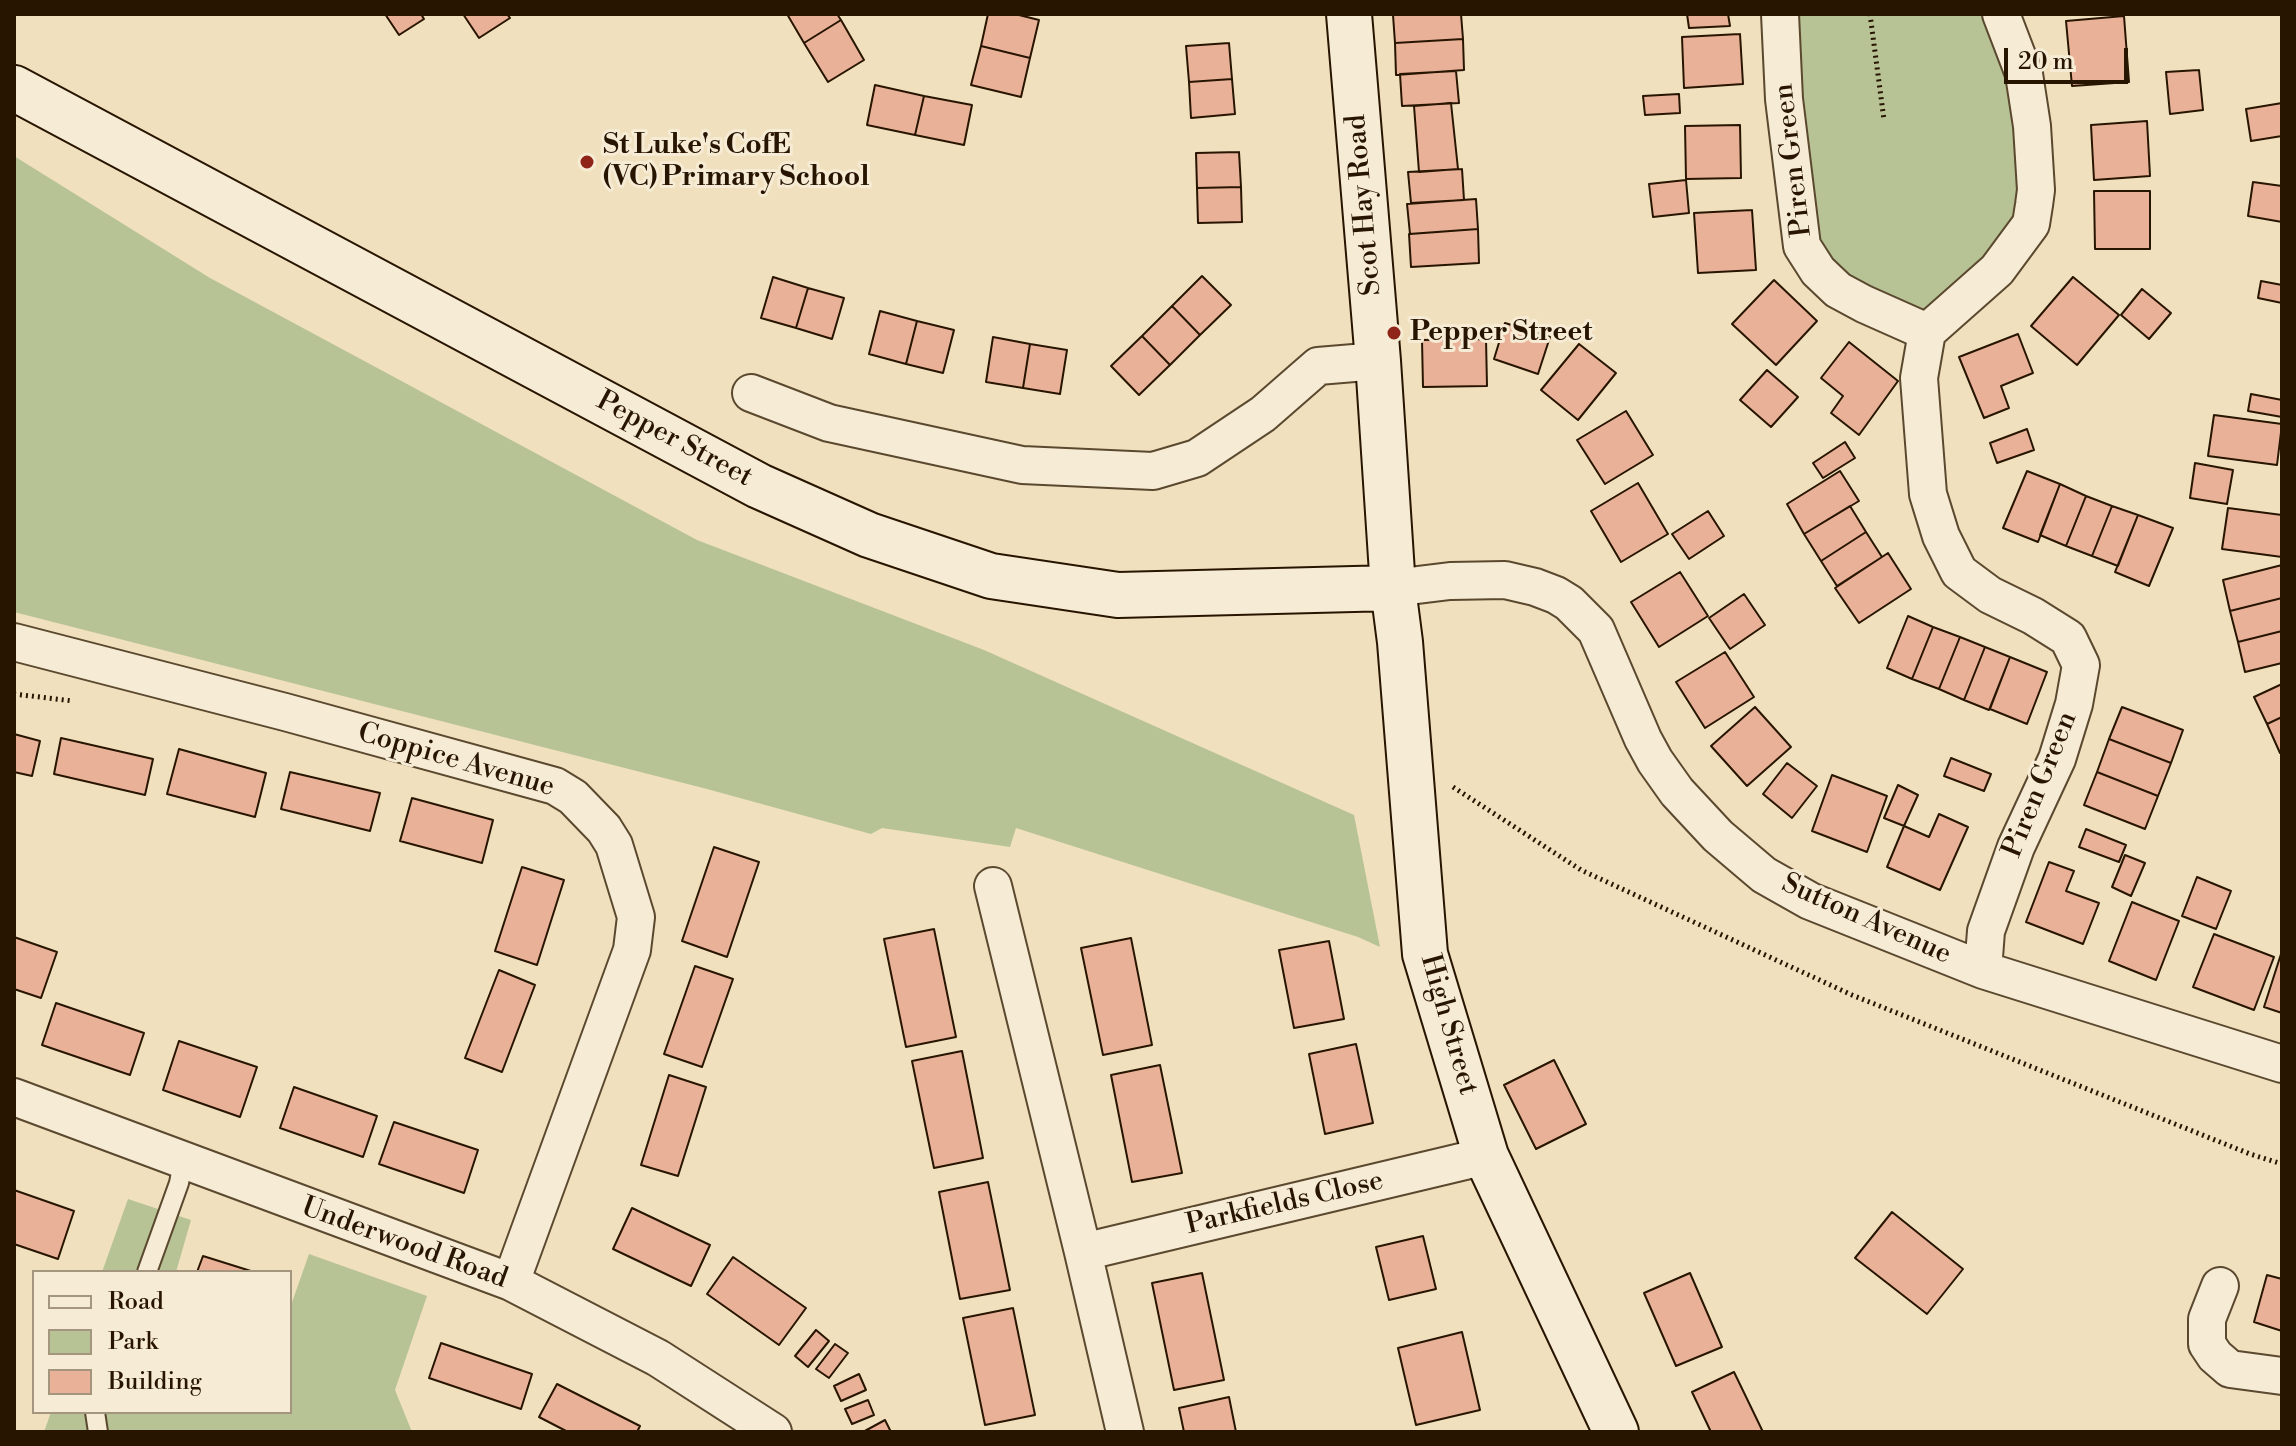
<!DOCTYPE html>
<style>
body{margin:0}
#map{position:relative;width:2296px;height:1446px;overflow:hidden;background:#f1e0bd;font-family:"Libre Bodoni",serif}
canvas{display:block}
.frame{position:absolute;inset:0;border:16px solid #281500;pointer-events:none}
.legend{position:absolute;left:32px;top:1270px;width:260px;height:144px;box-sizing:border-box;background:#f6ebd4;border:2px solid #a4957f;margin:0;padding:10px 14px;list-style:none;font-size:24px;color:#281500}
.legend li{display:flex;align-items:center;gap:16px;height:40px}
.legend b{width:40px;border:2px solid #a4957f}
.scale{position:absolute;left:2004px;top:48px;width:124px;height:36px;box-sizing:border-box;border:4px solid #281500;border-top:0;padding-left:10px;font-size:24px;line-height:28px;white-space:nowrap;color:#281500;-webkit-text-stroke:6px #f6ebd4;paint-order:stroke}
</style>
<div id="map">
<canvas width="2296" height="1446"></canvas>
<div class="frame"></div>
<ul class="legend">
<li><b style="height:10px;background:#f6ebd4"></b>Road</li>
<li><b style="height:22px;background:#b7c394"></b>Park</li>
<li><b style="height:22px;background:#e9b298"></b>Building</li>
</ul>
<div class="scale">20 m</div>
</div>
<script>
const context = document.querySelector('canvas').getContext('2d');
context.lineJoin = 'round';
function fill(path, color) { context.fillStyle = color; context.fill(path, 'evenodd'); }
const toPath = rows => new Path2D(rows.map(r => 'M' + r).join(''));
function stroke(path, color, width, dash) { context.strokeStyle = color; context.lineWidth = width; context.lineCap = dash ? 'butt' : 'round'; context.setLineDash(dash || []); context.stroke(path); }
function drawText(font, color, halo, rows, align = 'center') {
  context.font = font + ' "Libre Bodoni",serif'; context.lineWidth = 6; context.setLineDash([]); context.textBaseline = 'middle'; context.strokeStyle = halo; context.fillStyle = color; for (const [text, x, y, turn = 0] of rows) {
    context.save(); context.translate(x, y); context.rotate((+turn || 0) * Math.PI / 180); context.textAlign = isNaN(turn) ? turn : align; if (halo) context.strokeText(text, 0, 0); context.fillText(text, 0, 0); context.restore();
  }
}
fill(toPath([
 [1783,14,2001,14,2036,190,1927,332,1802,246],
 [14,156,210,278,697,540,984,650,1354,815,1380,947,1358,937,1016,828,1010,847,882,828,871,834,707,789,14,612],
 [128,1199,191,1220,176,1272,102,1272],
 [309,1254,427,1296,395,1390,412,1432,44,1432,51,1412,290,1412,290,1308]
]), '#b7c394');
const building = toPath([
 [385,14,421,14,424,19,399,35,385,14],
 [463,14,507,14,510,18,479,38,463,14],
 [787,14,837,14,841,20,804,43,787,14],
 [988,14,1015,14,1039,20,1030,58,981,46,988,14],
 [1424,14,1461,14,1463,39,1395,43,1393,15,1424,14],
 [1687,14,1728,14,1730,26,1689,28,1687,14],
 [2124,16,2129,82,2072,86,2066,21,2124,16],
 [841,20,864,60,828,82,804,43,841,20],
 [1740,34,1743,84,1684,88,1682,37,1740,34],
 [1463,39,1464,70,1396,75,1395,43,1463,39],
 [1229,43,1232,79,1189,82,1186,46,1229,43],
 [981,46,1030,58,1021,97,971,85,981,46],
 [2199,70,2203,110,2170,114,2166,72,2199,70],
 [1456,71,1459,103,1402,106,1400,74,1456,71],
 [1232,79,1235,114,1191,118,1189,82,1232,79],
 [875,85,924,96,915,135,867,125,875,85],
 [1679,94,1680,113,1645,115,1643,96,1679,94],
 [924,96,972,105,964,145,915,135,924,96],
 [1451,103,1458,169,1419,172,1414,106,1451,103],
 [2282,103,2282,136,2251,141,2246,109,2282,103],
 [2147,121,2150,176,2094,180,2091,125,2147,121],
 [1740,125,1741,178,1686,179,1685,126,1740,125],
 [1239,152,1241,187,1197,188,1196,153,1239,152],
 [1462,169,1464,200,1411,203,1408,172,1462,169],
 [1686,180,1689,213,1653,217,1649,184,1686,180],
 [2253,182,2282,186,2282,222,2248,216,2253,182],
 [1241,187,1242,222,1198,223,1197,188,1241,187],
 [2094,191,2150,191,2150,249,2095,249,2094,191],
 [1476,199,1478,229,1410,234,1407,204,1476,199],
 [1752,210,1756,270,1698,273,1694,213,1752,210],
 [1478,229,1479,263,1411,267,1409,234,1478,229],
 [1202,276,1231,305,1200,335,1172,306,1202,276],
 [773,277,808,288,796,328,761,318,773,277],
 [2073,277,2119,315,2077,365,2031,326,2073,277],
 [1774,280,1817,321,1776,365,1732,324,1774,280],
 [2261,281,2282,285,2282,303,2258,298,2261,281],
 [808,288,844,298,832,339,796,328,808,288],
 [2142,289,2171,313,2149,339,2121,315,2142,289],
 [1172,306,1200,335,1170,365,1142,336,1172,306],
 [880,311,917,321,906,364,869,354,880,311],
 [917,321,954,330,943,373,906,364,917,321],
 [1505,323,1550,337,1538,374,1494,359,1505,323],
 [2018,334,2033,373,2001,386,2009,408,1984,418,1959,357,2018,334],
 [1142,336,1170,365,1139,395,1111,366,1142,336],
 [993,337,1030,344,1023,388,986,382,993,337],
 [1486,339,1487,386,1423,387,1422,340,1486,339],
 [1849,342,1898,381,1859,435,1831,413,1843,396,1821,378,1849,342],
 [1030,344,1067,350,1060,394,1023,388,1030,344],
 [1579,344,1616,373,1578,420,1541,390,1579,344],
 [1767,370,1798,397,1771,427,1740,400,1767,370],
 [2251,394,2282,400,2282,417,2248,411,2251,394],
 [1626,411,1653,455,1605,484,1577,440,1626,411],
 [2214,415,2282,424,2277,465,2208,456,2214,415],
 [2027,429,2034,450,1997,463,1990,443,2027,429],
 [1845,442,1855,458,1823,478,1813,463,1845,442],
 [2195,463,2233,470,2227,504,2190,498,2195,463],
 [1840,471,1859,501,1804,534,1787,504,1840,471],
 [2027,471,2060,484,2038,542,2003,528,2027,471],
 [1638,483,1668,534,1621,562,1591,511,1638,483],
 [2060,484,2086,496,2066,546,2040,535,2060,484],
 [2086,496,2112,506,2092,556,2066,546,2086,496],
 [1850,506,1866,532,1821,561,1804,534,1850,506],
 [2112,506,2138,515,2118,566,2092,556,2112,506],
 [2228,508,2282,515,2282,557,2222,549,2228,508],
 [1708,511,1724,536,1689,559,1672,534,1708,511],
 [2138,515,2173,528,2149,586,2115,572,2138,515],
 [1866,532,1882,557,1837,586,1821,561,1866,532],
 [1888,553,1911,589,1859,623,1835,588,1888,553],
 [2282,565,2282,598,2230,611,2223,580,2282,565],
 [1680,572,1708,616,1659,647,1631,602,1680,572],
 [1744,594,1765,625,1730,649,1709,618,1744,594],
 [2282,598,2282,631,2238,642,2230,611,2282,598],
 [1908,616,1933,627,1912,679,1887,668,1908,616],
 [1933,627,1960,637,1939,689,1912,679,1933,627],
 [2282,631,2282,663,2245,672,2238,642,2282,631],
 [1960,637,1985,647,1964,700,1939,689,1960,637],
 [1985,647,2010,657,1989,710,1964,700,1985,647],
 [1725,652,1754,697,1705,728,1676,682,1725,652],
 [2010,657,2047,672,2027,724,1990,709,2010,657],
 [2282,684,2282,717,2267,724,2254,697,2282,684],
 [1755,707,1791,747,1747,786,1711,746,1755,707],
 [2122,707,2183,730,2171,763,2109,739,2122,707],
 [2282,717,2282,752,2280,753,2267,724,2282,717],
 [14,734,40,741,32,776,14,772,14,734],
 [61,738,153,759,145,795,54,774,61,738],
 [2109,739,2171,763,2158,796,2097,772,2109,739],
 [179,749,266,773,255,817,167,794,179,749],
 [1951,758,1991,774,1984,791,1944,776,1951,758],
 [1787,763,1817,786,1792,818,1763,794,1787,763],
 [290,772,380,793,370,831,281,809,290,772],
 [2097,772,2158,796,2145,829,2084,805,2097,772],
 [1832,775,1887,796,1867,852,1812,831,1832,775],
 [1898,785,1918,795,1904,826,1884,818,1898,785],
 [412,798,493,820,482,863,400,841,412,798],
 [1939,814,1968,827,1940,890,1887,867,1904,826,1929,837,1939,814],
 [2086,829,2126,845,2119,862,2079,847,2086,829],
 [714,847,759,862,727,957,682,941,714,847],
 [2125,855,2145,863,2131,896,2112,887,2125,855],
 [2049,862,2074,871,2066,891,2099,903,2083,944,2026,922,2049,862],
 [522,867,564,880,537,965,495,951,522,867],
 [2197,877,2231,891,2216,929,2182,916,2197,877],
 [2132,902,2179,921,2156,980,2109,961,2132,902],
 [934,929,956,1037,906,1047,884,939,934,929],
 [2214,934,2274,957,2254,1010,2193,987,2214,934],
 [14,937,57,952,41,998,14,989,14,937],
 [1131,938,1152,1045,1103,1055,1081,948,1131,938],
 [1329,941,1344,1019,1294,1028,1279,950,1329,941],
 [2281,954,2282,954,2282,1013,2264,1007,2281,954],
 [695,966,733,979,702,1067,664,1054,695,966],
 [499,970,535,985,502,1072,465,1058,499,970],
 [56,1003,144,1033,130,1075,42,1045,56,1003],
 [179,1041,257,1067,240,1117,163,1090,179,1041],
 [1356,1044,1373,1123,1325,1134,1309,1054,1356,1044],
 [962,1051,983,1158,934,1168,912,1061,962,1051],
 [1554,1060,1586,1124,1536,1149,1504,1085,1554,1060],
 [1160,1065,1182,1173,1132,1182,1111,1075,1160,1065],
 [669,1075,706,1087,678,1176,641,1165,669,1075],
 [294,1087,377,1116,363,1157,280,1128,294,1087],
 [394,1122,478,1150,464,1193,379,1164,394,1122],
 [988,1182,1010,1290,960,1299,939,1192,988,1182],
 [14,1190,74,1211,58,1259,14,1244,14,1190],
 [632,1208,710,1245,691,1286,613,1249,632,1208],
 [1892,1212,1963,1269,1927,1314,1855,1258,1892,1212],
 [1423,1236,1436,1289,1389,1300,1376,1247,1423,1236],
 [203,1256,254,1272,197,1272,203,1256],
 [733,1257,806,1308,779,1345,707,1294,733,1257],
 [1202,1273,1224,1380,1174,1390,1152,1283,1202,1273],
 [1690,1273,1722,1347,1676,1366,1644,1293,1690,1273],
 [2267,1275,2282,1279,2282,1331,2254,1322,2267,1275],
 [1013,1308,1035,1415,985,1425,963,1318,1013,1308],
 [816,1330,829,1341,808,1367,795,1356,816,1330],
 [1462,1332,1480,1410,1416,1425,1398,1348,1462,1332],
 [441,1343,532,1374,521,1409,429,1378,441,1343],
 [835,1344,848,1353,829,1378,816,1369,835,1344],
 [1734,1372,1763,1432,1711,1432,1692,1392,1734,1372],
 [859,1374,866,1390,841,1401,834,1386,859,1374],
 [557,1384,640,1426,637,1432,568,1432,539,1417,557,1384],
 [1229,1397,1236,1432,1184,1432,1179,1408,1229,1397],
 [868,1400,874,1415,852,1424,845,1409,868,1400],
 [885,1420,891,1432,863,1432,885,1420]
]);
fill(building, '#e9b298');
stroke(building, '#281500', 2);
const lane = toPath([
 [147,1272,179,1183,183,1162],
 [95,1412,98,1432]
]);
const street = toPath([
 [1780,14,1784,99,1802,246,1818,271,1838,290,1864,304,1927,332],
 [751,393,829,423,1022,465,1153,471,1197,458,1263,414,1318,366,1378,361],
 [1393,588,1450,581,1505,580,1535,587,1556,595,1569,603,1596,630,1643,739,1655,761,1677,792,1718,836,1764,875,1810,901,1983,970,2282,1064],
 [14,642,285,712,555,786,573,797,604,829,614,845,636,917,632,950,511,1282],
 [993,886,1083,1252,1125,1432],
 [1983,970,1986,931,2016,847,2057,759,2074,704,2081,665,2068,638,2033,616,1990,595,1959,572,1941,536,1928,494,1919,378,1927,332,1997,270,2031,224,2034,205,2036,190,2032,126,2024,74,2001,14],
 [14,1097,511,1282,658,1358,773,1432],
 [1083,1252,1486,1156],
 [2220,1286,2207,1319,2207,1344,2215,1356,2230,1369,2282,1376]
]);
const secondary = toPath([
 [1349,14,1378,361,1393,588,1400,642,1425,954,1486,1156,1616,1432],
 [14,88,759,486,869,535,991,576,1118,595,1393,588]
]);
stroke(lane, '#5a482f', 22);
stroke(street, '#5a482f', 40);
stroke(secondary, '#281500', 48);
stroke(toPath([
 [1870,14,1884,120],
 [14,694,73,701],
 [1453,787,1581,870,1852,995,2250,1154,2282,1164]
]), '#281500', 5, [2, 4]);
stroke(lane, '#f6ebd4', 18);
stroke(street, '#f6ebd4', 36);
stroke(secondary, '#f6ebd4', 44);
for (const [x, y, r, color] of [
 [587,162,8,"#8f2418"],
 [1394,333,8,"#8f2418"]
]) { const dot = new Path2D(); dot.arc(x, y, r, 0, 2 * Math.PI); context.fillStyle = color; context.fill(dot); stroke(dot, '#f6ebd4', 3); }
drawText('bold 28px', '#281500', '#f6ebd4', [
 ["St Luke's CofE",603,146],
 ["(VC) Primary School",603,178],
 ["Pepper Street",1410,333]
], 'left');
drawText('28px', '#281500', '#f6ebd4', [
 ["Piren Green",1794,160,-97],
 ["Scot Hay Road",1365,205,-95],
 ["Pepper Street",674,440,28],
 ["Coppice Avenue",456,761,16],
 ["Piren Green",2041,785,-68],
 ["Sutton Avenue",1866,920,24],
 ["High Street",1448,1025,74],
 ["Parkfields Close",1285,1204,-13],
 ["Underwood Road",404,1244,20]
]);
</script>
